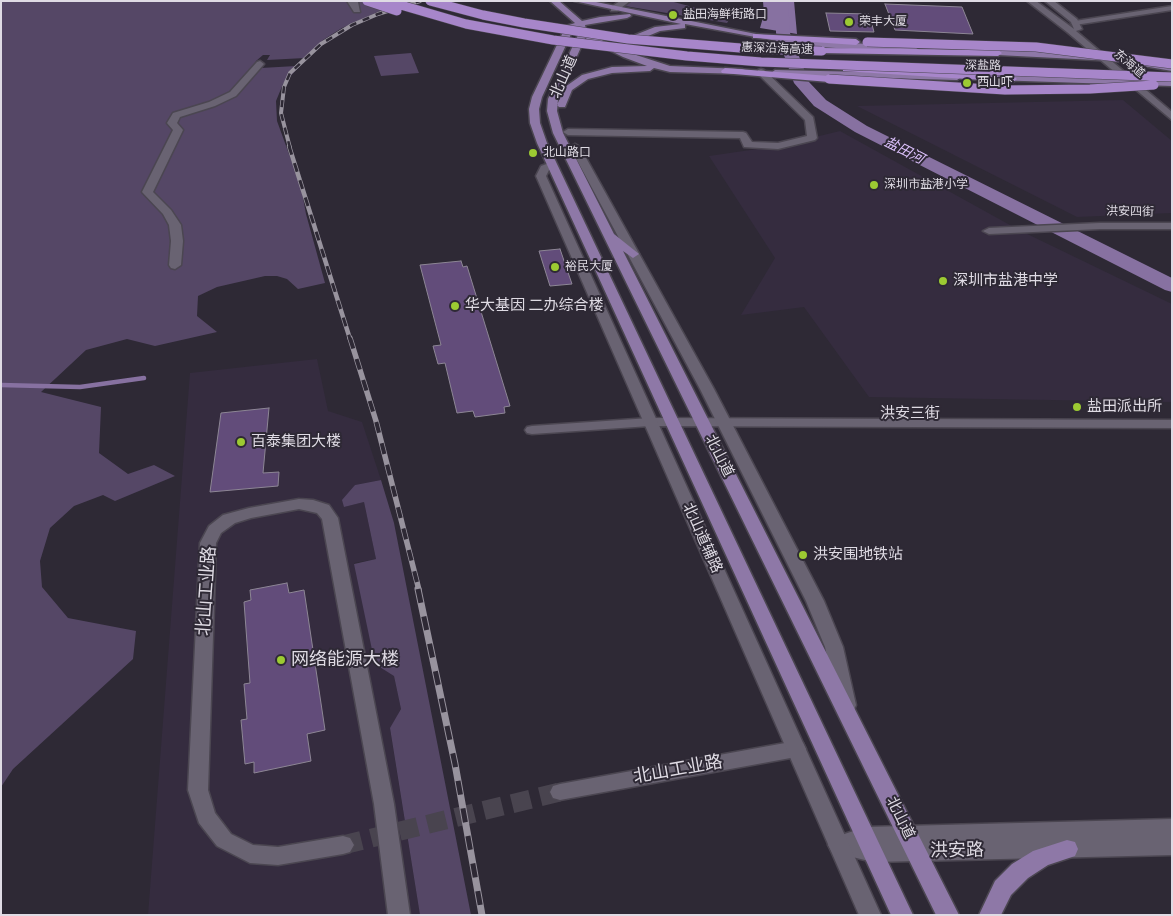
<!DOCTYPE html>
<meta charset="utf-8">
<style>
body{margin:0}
#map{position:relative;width:1173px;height:916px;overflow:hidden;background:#2e2935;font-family:"Archivo Narrow",sans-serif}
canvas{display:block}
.frame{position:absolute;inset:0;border:2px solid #dfdbe4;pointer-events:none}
</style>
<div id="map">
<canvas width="1173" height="916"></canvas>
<div class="frame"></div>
</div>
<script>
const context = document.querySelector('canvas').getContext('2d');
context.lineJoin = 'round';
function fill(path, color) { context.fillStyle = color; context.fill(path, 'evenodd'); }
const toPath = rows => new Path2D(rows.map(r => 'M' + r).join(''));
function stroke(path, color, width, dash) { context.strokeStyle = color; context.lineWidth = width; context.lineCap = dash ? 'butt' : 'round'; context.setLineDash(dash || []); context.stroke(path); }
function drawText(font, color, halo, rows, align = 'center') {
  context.font = font + ' "Archivo Narrow","Noto Sans SC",sans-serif'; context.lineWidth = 4; context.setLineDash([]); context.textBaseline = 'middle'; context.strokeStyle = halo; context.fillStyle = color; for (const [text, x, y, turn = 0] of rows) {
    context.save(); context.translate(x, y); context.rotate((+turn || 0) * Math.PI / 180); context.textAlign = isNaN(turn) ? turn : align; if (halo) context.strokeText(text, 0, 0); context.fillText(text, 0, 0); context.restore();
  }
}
fill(toPath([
 [1123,100,1172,141,1172,213,1077,217,857,106],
 [840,131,1019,230,1172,304,1172,402,869,397,804,307,741,315,775,258,709,156,778,146],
 [317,359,328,411,362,422,381,480,355,485,344,507,364,502,376,559,354,563,394,676,401,709,390,729,420,915,148,915,190,373]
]), '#352c3f');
fill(toPath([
 [1,1,362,1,384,9,342,28,323,40,305,58,267,60,270,55,263,55,256,61,255,65,261,68,296,66,298,68,283,84,276,101,277,121,301,187,306,214,325,283,298,289,287,279,277,276,265,276,217,287,198,296,197,316,217,332,155,346,127,339,86,350,41,392,101,407,99,453,128,474,154,465,175,476,115,501,103,495,74,506,50,528,40,561,42,587,68,618,136,631,133,659,13,769,1,787],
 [632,1,670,1,731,17,727,23,625,6],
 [411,53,419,73,381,76,374,56],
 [381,480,394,523,471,915,420,915,390,728,401,709,394,676,375,664,354,564,376,559,364,502,344,507,342,500,355,485]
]), '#554766');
fill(toPath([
 [763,1,794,1,797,34,760,28,764,14]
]), '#8771a1');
stroke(toPath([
 [1,385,80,387,144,378]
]), '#8771a1', 4.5);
fill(toPath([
 [776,1,788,1,790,33,809,82,826,100,867,126,1172,278,1172,292,1165,290,855,132,814,106,794,83,776,33,776,1]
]), '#8771a1');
const building = toPath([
 [885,4,962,7,973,34,895,30,885,4],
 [826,13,869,14,874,32,830,31,826,13],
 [560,249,572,284,550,286,539,251,560,249],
 [461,261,463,267,467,266,510,406,504,407,505,413,475,417,473,411,457,413,445,363,438,364,433,346,441,345,420,265,461,261],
 [269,408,263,473,279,472,278,486,210,492,221,413,269,408],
 [287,583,289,593,304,590,325,730,307,734,311,761,254,773,254,762,245,764,241,720,247,719,244,684,250,683,244,602,251,600,250,590,287,583]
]);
fill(building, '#624c7a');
stroke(building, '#8d8695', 1);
stroke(toPath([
 [343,845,560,792]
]), '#49444f', 19, [19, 10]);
const street = toPath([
 [347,1,358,2,360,12,354,12,347,1],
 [620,1,630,1,617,11,611,11,611,7,620,1],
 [1172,6,1172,10,1075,25,1071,23,1075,21,1172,6],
 [260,61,264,64,236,96,215,106,180,117,177,123,183,130,153,192,171,210,181,225,183,241,181,265,175,269,171,268,169,265,171,241,169,225,163,214,142,192,173,130,167,123,173,113,209,102,230,92,257,62,260,61],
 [761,69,764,70,813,117,817,138,815,140,778,149,744,147,740,138,568,135,563,132,568,129,743,132,746,133,752,142,778,143,807,136,805,120,758,74,758,70,761,69],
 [1100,223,1172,223,1172,229,1100,229,989,234,983,231,989,228,1100,223],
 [650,418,1172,420,1172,428,650,426,532,434,527,433,525,430,527,427,532,426,650,418],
 [299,499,313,500,329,505,338,518,394,804,410,915,388,915,374,804,322,519,317,513,299,509,251,518,235,523,221,533,216,543,208,790,215,813,231,834,253,845,278,847,343,836,350,838,354,845,350,852,343,854,278,865,250,863,217,846,199,823,188,790,200,543,209,526,223,515,249,508,299,499],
 [796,741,803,743,806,749,803,755,796,757,560,800,553,798,550,792,553,786,560,784,796,741],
 [1172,819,1172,855,873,862,832,852,828,845,832,838,866,827,1172,819]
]);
const secondary = toPath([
 [1027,1,1036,1,1074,29,1071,22,1045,1,1054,1,1077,19,1082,29,1076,31,1172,112,1172,120,1067,32,1027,1],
 [575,144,580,147,714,389,824,601,843,647,856,705,854,710,847,712,840,710,838,705,825,647,806,601,700,389,570,147,575,144],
 [552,162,557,165,549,170,546,176,881,915,859,915,536,176,541,166,552,162]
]);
const primary = toPath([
 [550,1,559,1,582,21,600,17,630,14,631,16,627,18,585,25,587,33,620,49,635,35,655,27,681,24,574,1,591,1,756,34,804,40,915,47,919,50,915,53,804,46,685,24,685,28,660,31,641,39,628,49,630,53,670,66,742,69,745,70,745,74,670,72,654,68,650,71,612,73,588,79,572,90,565,107,559,107,557,105,565,87,582,75,612,67,647,66,623,57,585,38,558,99,557,111,563,133,614,234,639,254,633,258,623,251,959,915,936,915,553,133,547,111,548,99,578,35,572,32,542,97,539,109,540,123,547,143,913,915,891,915,537,143,530,123,529,109,532,97,566,26,575,23,550,1],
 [981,49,1112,56,1172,65,1172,71,1115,61,978,54,977,52,981,49],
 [775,70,957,74,961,77,957,80,772,75,771,73,775,70],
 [997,75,1172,80,1172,86,994,80,994,76,997,75],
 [1067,840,1075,842,1078,849,1075,856,1048,865,1028,878,1011,895,1001,915,979,915,995,881,1012,864,1033,851,1067,840]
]);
const highway = toPath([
 [753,34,856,39,860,42,856,45,756,38,753,38,753,34],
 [822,48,998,50,1002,53,998,56,819,53,819,49,822,48],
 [846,66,1013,76,1017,79,1013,82,843,71,843,67,846,66],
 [725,68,829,76,833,79,829,82,722,73,721,71,725,68]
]);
stroke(street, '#4b4651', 3);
stroke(secondary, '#4b4651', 3);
stroke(primary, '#4b4651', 3);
stroke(highway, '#4b4651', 3);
fill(street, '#696372');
fill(secondary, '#696372');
fill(primary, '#8e78a7');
fill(highway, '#a786ca');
const railFar3 = toPath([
 [290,148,281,113,284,87,290,73,321,44,352,25,378,14,420,1]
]);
const railFar2 = toPath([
 [289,146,350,339]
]);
const railFar1 = toPath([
 [350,338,376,421,419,590]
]);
const rail = toPath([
 [418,589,455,764,482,915]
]);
stroke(railFar3, '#98939e', 4);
stroke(railFar2, '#98939e', 4.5);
stroke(railFar1, '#98939e', 5.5);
stroke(rail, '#98939e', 7);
stroke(railFar3, '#2e2935', 2.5, [7]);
stroke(railFar2, '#2e2935', 3, [9]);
stroke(railFar1, '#2e2935', 4, [11]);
stroke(rail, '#2e2935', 5, [14]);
const highwayBridge = toPath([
 [367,1,397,11],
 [387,1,466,24,553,40,687,56,761,62,1172,77],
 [430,1,483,15,524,23,628,39,753,49,822,51],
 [867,42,1036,47,1172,64],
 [829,79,1005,90,1090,89,1154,85]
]);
stroke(highwayBridge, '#4b4651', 10, []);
stroke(highwayBridge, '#a786ca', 9);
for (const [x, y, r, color] of [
 [673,15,5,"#9cca32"],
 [849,22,5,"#9cca32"],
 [967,83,5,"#9cca32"],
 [533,153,5,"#9cca32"],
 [874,185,5,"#9cca32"],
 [555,267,5,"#9cca32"],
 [943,281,5,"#9cca32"],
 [455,306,5,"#9cca32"],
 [1077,407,5,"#9cca32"],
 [241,442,5,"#9cca32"],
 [803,555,5,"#9cca32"],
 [281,660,5,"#9cca32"]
]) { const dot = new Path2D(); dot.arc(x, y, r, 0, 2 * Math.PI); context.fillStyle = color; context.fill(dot); stroke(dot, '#2e2935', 2); }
drawText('12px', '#dfdbe4', '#2e2935', [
 ["盐田海鲜街路口",683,15],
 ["荣丰大厦",859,22],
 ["西山吓",977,83],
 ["北山路口",543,153],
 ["深圳市盐港小学",884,185],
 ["裕民大厦",565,267]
], 'left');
drawText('12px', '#dfdbe4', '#2e2935', [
 ["惠深沿海高速",777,49,2],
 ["东海道",1129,64,40],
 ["深盐路",983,66,1],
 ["洪安四街",1130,212,1]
]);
drawText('italic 14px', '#dec3fe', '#2e2935', [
 ["盐田河",904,151,27]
]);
drawText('15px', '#dfdbe4', '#2e2935', [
 ["北山道",564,77,-66],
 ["洪安三街",910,414],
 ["北山道",719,456,63],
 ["北山道辅路",702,538,66],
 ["北山道",900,818,64]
]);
drawText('15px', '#dfdbe4', '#2e2935', [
 ["深圳市盐港中学",953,281],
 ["华大基因 二办综合楼",465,306],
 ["盐田派出所",1087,407],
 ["百泰集团大楼",251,442],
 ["洪安围地铁站",813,555]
], 'left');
drawText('18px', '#dfdbe4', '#2e2935', [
 ["北山工业路",207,591,-86],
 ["北山工业路",678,770,-10],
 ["洪安路",957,851,-1]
]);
drawText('18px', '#dfdbe4', '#2e2935', [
 ["网络能源大楼",291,660]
], 'left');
</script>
